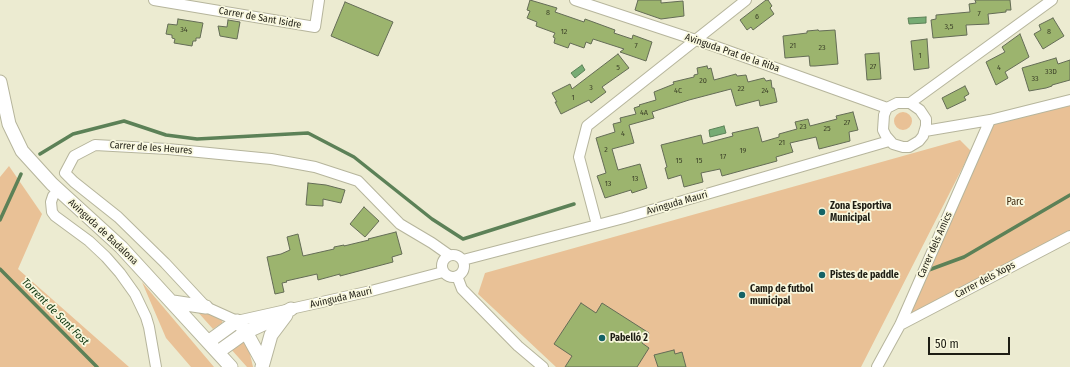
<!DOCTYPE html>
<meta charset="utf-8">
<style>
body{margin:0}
#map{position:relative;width:1070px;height:367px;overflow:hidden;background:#ecebd1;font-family:"Fira Sans Condensed",sans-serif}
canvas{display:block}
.scale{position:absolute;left:928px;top:337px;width:82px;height:18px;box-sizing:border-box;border:2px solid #1e1d14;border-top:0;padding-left:5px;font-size:12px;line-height:14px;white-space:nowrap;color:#1e1d14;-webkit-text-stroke:3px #f9f8de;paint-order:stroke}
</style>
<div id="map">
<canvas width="1070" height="367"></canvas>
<div class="scale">50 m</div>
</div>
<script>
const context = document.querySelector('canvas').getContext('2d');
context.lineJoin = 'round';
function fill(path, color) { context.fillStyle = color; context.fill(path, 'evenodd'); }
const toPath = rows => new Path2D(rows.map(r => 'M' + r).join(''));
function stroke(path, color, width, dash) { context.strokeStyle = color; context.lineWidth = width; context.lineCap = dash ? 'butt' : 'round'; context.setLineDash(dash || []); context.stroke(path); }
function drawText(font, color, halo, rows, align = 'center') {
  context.font = font + ' "Fira Sans Condensed",sans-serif'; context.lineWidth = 3.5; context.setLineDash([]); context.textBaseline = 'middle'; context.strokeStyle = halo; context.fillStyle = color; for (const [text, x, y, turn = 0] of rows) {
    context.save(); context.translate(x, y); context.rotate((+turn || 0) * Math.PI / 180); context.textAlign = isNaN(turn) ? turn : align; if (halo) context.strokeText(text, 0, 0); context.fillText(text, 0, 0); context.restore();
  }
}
fill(toPath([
 [1070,100,1070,236,900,325,990,120],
 '894 121a9 9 0 1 1 18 0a9 9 0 1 1-18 0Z',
 [960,140,971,151,861,367,556,367,478,294,485,273],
 [9,166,42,214,18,269,129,367,0,367,0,177],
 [142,282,214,367,191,367,166,338],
 [200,309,223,318,222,323,213,329,196,310],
 [241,337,246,343,250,354,253,367,247,367,230,348]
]), '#e9c196');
const water = toPath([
 [926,17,926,23,909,24,908,18,926,17],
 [582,65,585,70,575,78,571,73,582,65],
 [724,126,726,133,710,137,709,130,724,126]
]);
fill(water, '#77ac74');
stroke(water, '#5c8157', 1);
stroke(toPath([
 [40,154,73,134,124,121,166,135,197,139,308,133,354,157,432,219,463,239,574,204],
 [0,220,21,174],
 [0,269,97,367],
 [926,271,964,257,1070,195]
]), '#5c8157', 3.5);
const building = toPath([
 [530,0,557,8,555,12,584,22,585,19,615,30,614,33,632,39,633,35,652,42,646,61,620,52,624,49,593,39,591,44,586,42,584,48,570,43,568,48,554,43,555,38,553,37,555,33,536,26,537,22,527,18,530,11,527,10,530,0],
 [638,0,661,0,661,3,683,1,684,16,661,19,635,10,638,0],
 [766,0,768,0,772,6,770,8,774,14,753,30,751,27,747,30,740,20,766,0],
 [975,0,1010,0,1011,10,1006,10,1006,12,988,14,989,24,966,25,967,35,933,38,931,20,936,19,936,15,970,12,969,4,976,3,975,0],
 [345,2,393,22,378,56,331,36,345,2],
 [1053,18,1064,36,1043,49,1034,34,1041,30,1039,25,1053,18],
 [178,19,203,23,200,38,196,38,196,41,193,41,192,46,174,43,175,39,172,38,172,35,166,34,168,24,177,25,178,19],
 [228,20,240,22,237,39,220,36,218,26,227,27,228,20],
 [818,30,819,31,835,30,838,64,815,66,810,66,809,56,785,58,783,36,807,33,807,31,818,30],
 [1020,34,1029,57,1005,72,1008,78,996,85,986,62,1005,52,1002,47,1020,34],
 [927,39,929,68,914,70,911,41,927,39],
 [879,53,881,79,867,80,865,54,879,53],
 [618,54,629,68,602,87,606,92,591,103,589,100,561,114,555,102,557,102,552,93,570,84,572,89,618,54],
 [1056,58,1058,64,1070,60,1070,80,1052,85,1052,86,1046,88,1029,91,1022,68,1056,58],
 [707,66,708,69,711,68,714,80,736,74,737,76,746,75,748,82,764,78,766,81,771,80,772,88,774,88,777,102,760,106,759,100,736,106,731,89,689,100,652,112,654,118,629,125,634,143,612,149,618,170,640,164,647,188,632,193,631,190,605,198,597,176,606,173,596,138,615,132,613,124,621,122,620,118,636,114,634,108,640,106,639,105,656,100,654,92,674,84,673,82,694,77,694,75,698,74,697,68,707,66],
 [965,86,969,94,964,97,966,100,947,109,942,98,965,86],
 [853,112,858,130,849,132,850,141,819,149,816,137,790,143,793,152,776,157,777,161,722,176,720,169,701,173,703,182,684,187,681,175,668,179,665,168,667,167,661,145,701,135,703,144,733,136,732,133,758,127,762,142,779,137,779,134,797,129,795,122,808,119,810,126,837,119,836,116,853,112],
 [308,183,326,185,345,190,341,203,323,199,323,206,306,205,308,183],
 [364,207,379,221,365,237,350,224,364,207],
 [396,232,402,254,392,257,393,262,340,276,340,274,318,280,317,274,286,281,287,282,282,283,284,292,275,294,267,257,281,254,290,250,287,237,298,234,303,256,334,249,334,247,344,245,344,246,369,240,368,239,396,232],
 [581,303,596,313,602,303,649,333,642,343,649,348,637,367,565,367,572,356,554,344,581,303],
 [674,350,675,354,682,352,686,367,658,367,654,355,674,350]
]);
fill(building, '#9cb46e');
stroke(building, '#646c56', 1);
const minor = toPath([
 [154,0,315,27,319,0],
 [575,0,717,47,887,108],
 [897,103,910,103,920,110,926,119,926,126,923,136,919,141,909,147,903,147,893,144,886,136,883,130,884,115,887,108,897,103],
 [910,103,1052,0],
 [925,131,990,120,1070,100],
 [59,190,53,196,51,202,52,212,55,216,89,241,106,257,120,273,135,294,146,317,149,327,156,367],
 [597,225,579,157,587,126,746,0],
 '442 266a11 11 0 1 1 22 0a11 11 0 1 1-22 0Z',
 [463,260,624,218,889,141],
 [443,272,371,291,237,321,206,307,165,263,118,217,74,182,65,173,74,156,95,145,168,149,271,159,315,167,358,181,400,224,432,243,449,255],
 [457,276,462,289,518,346,543,367],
 [900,325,1070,236],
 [877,367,900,325,990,120]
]);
const tertiary = toPath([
 [0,82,9,124,22,151,52,184,121,247,231,367],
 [173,302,206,307],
 [208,342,237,321,246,332,263,363],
 [218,352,246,332,270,321,291,309],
 [262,367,271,335,286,315]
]);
stroke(minor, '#b6b59c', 12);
stroke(tertiary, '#b6b59c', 15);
stroke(minor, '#fff', 10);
stroke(tertiary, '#fff', 13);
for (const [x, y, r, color] of [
 [822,212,4,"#136366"],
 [822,275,4,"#136366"],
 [742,295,4,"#136366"],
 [602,338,4,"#136366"]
]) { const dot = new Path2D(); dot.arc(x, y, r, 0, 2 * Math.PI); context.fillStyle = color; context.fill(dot); stroke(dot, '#f9f8de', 1.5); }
drawText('8px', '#3e432a', null, [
 ["8",548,13],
 ["7",979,14],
 ["6",757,17],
 ["3,5",949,27],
 ["34",184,30],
 ["12",564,32],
 ["8",1049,32],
 ["7",636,46],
 ["21",793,46],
 ["23",822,48],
 ["1",920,56],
 ["27",873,67],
 ["5",618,68],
 ["4",999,68],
 ["33D",1051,72],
 ["33",1035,79],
 ["20",703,81],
 ["3",591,88],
 ["22",741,89],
 ["4C",678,91],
 ["24",765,91],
 ["1",573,98],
 ["4A",644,113],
 ["27",847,123],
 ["23",803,127],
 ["25",827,129],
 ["4",623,134],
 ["21",782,143],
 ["2",606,150],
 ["19",743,151],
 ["17",723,157],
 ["15",679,161],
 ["15",699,161],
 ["13",635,179],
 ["13",608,184]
]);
drawText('10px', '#1e1d14', '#f9f8de', [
 ["Carrer de Sant Isidre",260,18,10],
 ["Avinguda Prat de la Riba",732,53,19],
 ["Carrer de les Heures",151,148,4],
 ["Avinguda Mauri",677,203,-16],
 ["Avinguda de Badalona",103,232,43],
 ["Carrer dels Amics",935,245,-66],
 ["Carrer dels Xops",985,280,-28],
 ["Avinguda Mauri",341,298,-13]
]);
drawText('10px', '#3e280d', '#f9f8de', [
 ["Parc",1015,202]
]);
drawText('bold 10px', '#1e1d14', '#f9f8de', [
 ["Zona Esportiva",830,206],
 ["Municipal",830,218],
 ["Pistes de paddle",830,275],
 ["Camp de futbol",750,289],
 ["municipal",750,301],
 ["Pabelló 2",610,338]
], 'left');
drawText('italic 11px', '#0e340e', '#f9f8de', [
 ["Torrent de Sant Fost",55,312,45]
]);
</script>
